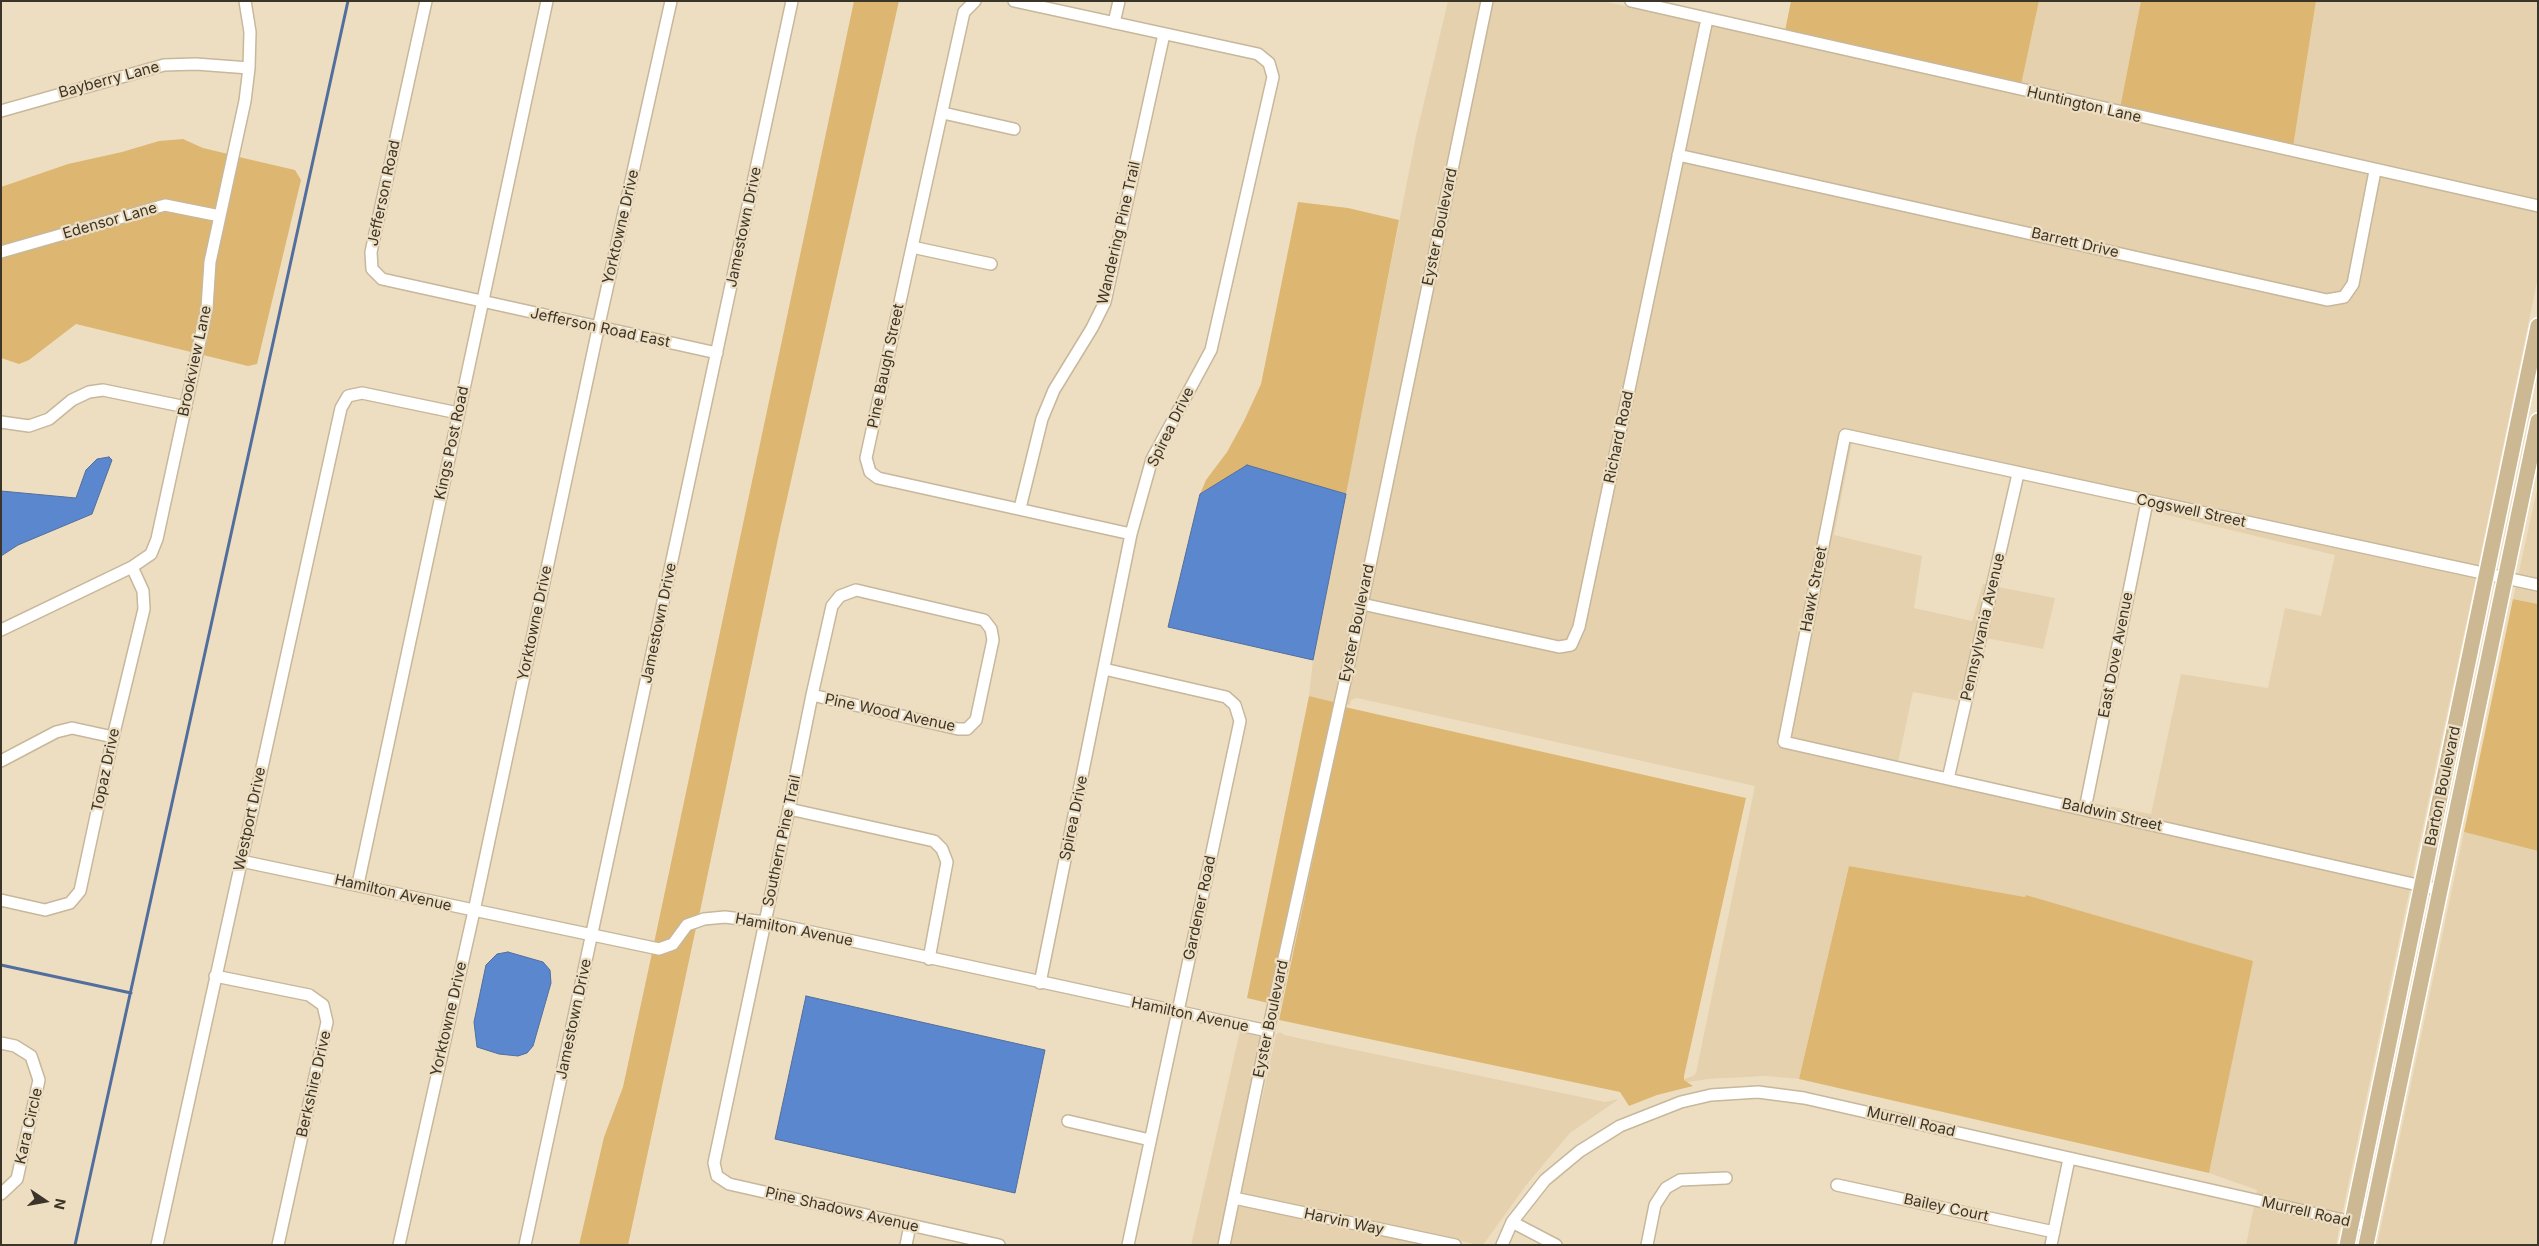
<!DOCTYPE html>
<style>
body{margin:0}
#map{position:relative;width:2539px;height:1246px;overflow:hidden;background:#eedec1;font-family:Inter,sans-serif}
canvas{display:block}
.frame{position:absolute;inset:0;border:2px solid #3b3529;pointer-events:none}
.north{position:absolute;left:20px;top:1176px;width:50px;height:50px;-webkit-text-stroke:4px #eedec1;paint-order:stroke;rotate:102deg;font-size:14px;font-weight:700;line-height:20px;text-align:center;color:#3b3529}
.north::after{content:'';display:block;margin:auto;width:18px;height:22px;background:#3b3529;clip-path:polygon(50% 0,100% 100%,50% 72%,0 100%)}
</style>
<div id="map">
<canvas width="2539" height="1246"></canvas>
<div class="frame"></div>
<div class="north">N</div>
</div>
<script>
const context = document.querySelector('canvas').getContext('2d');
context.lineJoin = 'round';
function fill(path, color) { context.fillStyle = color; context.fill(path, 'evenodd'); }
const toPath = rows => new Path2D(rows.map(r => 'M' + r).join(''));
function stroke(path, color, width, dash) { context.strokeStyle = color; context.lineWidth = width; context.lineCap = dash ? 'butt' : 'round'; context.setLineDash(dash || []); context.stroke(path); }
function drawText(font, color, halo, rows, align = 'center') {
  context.font = font + ' Inter,sans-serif'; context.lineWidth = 4.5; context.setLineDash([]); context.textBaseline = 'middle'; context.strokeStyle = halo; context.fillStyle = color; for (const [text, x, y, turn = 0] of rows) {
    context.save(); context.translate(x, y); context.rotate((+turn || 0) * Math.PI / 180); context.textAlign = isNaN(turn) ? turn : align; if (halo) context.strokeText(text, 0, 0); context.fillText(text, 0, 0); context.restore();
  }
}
fill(toPath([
 [1448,1,1482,1,1334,702,1309,696,1313,660,1416,136],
 [1493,1,1602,1,1700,22,1574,626,1567,640,1559,642,1369,601],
 [2039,1,2141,1,2120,108,2021,85],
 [2316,1,2538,1,2538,201,2293,147],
 [1711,25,2369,175,2348,282,2340,292,2327,295,1684,151],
 [1682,161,2349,300,2359,285,2380,177,2538,212,2538,277,2478,567,2019,469,1840,429,1777,746,2410,888,2342,1215,2256,1195,2257,1190,2209,1173,2252,961,2026,895,2025,897,1849,866,1799,1079,1765,1076,1708,1079,1664,1086,1693,1076,1696,1073,1755,786,1357,698,1351,700,1350,705,1346,704,1366,611,1576,647,1585,629],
 [1849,441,1852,442,1834,535,1922,556,1914,608,1972,621,1983,584,1987,585,1960,701,1913,692,1898,762,1790,739],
 [2537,490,2538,490,2538,580,2518,576],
 [2152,508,2476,577,2412,878,2092,805,2092,803,2151,814,2181,674,2268,688,2285,608,2321,616,2335,555,2151,511],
 [2516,586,2538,591,2538,604,2513,599],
 [1998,587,2055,598,2043,649,1986,638],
 [2464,832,2538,851,2538,1245,2377,1245],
 [1240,1031,1261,1035,1219,1245,1191,1245],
 [1280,1032,1284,1035,1605,1102,1619,1099,1570,1133,1527,1184,1483,1245,1479,1245,1241,1194,1276,1035],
 [1239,1204,1430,1245,1230,1245],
 [2254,1206,2340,1225,2336,1245,2246,1245]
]), '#e5d1ad');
fill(toPath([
 [854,1,899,1,779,534,699,916,669,940,658,944,654,943],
 [1791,1,2039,1,2021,85,1785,31],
 [2141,1,2316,1,2293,147,2120,108],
 [183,139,203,148,228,154,216,209,166,200,1,247,1,187,68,164,122,152,159,141],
 [239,157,295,170,301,180,257,364,248,366,203,355,213,309,216,263],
 [1298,202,1348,208,1399,220,1346,494,1247,465,1200,494,1206,480,1227,452,1244,421,1261,384],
 [166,210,213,219,204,261,201,307,191,352,76,324,29,360,19,364,1,358,1,258],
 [2513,599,2538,604,2538,851,2464,832],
 [1309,696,1334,702,1268,1003,1247,998],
 [1345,707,1746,798,1684,1076,1684,1080,1693,1086,1657,1095,1629,1106,1620,1092,1279,1020],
 [1849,866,2025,897,2026,895,2253,961,2209,1173,1799,1079],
 [696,928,628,1245,579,1245,604,1137,623,1087,652,953,662,954,675,949,691,930]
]), '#ddb771');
const water = toPath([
 [109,457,112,460,92,514,18,545,1,556,1,491,76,498,86,470,97,459,109,457],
 [1247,465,1346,494,1313,660,1168,627,1200,494,1247,465],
 [508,952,543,962,550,970,551,983,533,1046,527,1053,518,1056,499,1054,477,1047,474,1022,486,965,497,954,508,952],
 [806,996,1045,1050,1015,1193,775,1139,806,996]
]);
fill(water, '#5b87cf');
stroke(water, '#516e9d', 1);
stroke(toPath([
 [1,965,131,993],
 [75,1245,348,1]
]), '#516e9d', 3);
const minor = toPath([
 [426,1,371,252,372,269,382,279,717,353],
 [975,1,964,12,912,247,866,458,870,472,878,478,1131,534],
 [1014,1,1258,54,1269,63,1273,77,1211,350,1152,459,1131,534,1040,983],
 [1631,1,2538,206],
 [1114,23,1119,1],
 [1,111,164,65,196,64,249,68],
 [943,113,1014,129],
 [1678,155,2327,300,2344,297,2353,284,2375,171],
 [912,247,991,264],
 [1,252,165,205,220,216],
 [1,422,29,426,49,419,72,400,89,392,103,390,186,407],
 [1020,508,1042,419,1054,390,1092,328,1105,302,1164,34],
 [1362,604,1559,647,1571,645,1579,627,1707,19],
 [1,630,132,567,151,554,157,539,207,308,210,262,245,101,249,68,250,32,245,1],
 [1104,669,1226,697,1235,705,1240,721,1128,1245],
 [812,695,958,729,967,729,976,720,993,640,991,629,984,620,856,590,840,596,832,606,812,695,789,809,714,1163,717,1176,729,1184,999,1245],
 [1,761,56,732,72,728,113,737],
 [1948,779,2018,474],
 [789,809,934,841,942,849,947,862,929,959],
 [2085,809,2147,502],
 [241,861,659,949,673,944,687,925,704,919,725,917,765,922,1268,1031],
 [358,884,547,1],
 [2440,890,1784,742,1845,435,2538,585],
 [1,900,45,910,70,903,80,891,113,737,144,609,143,591,132,567],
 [215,976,309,995,323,1005,327,1022,278,1245],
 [1,1043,15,1046,31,1056,39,1080,17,1179,1,1194],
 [1068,1121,1150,1140],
 [1837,1185,2054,1232],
 [1234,1198,1455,1245],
 [1512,1222,1556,1245],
 [157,1245,341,408,348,396,362,393,458,413],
 [399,1245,474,911,598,329,671,1],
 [525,1245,792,1],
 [906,1245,910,1225],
 [1224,1245,1268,1031,1362,604,1487,1],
 [1502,1245,1512,1222,1545,1180,1580,1151,1620,1126,1681,1102,1711,1095,1758,1092,1804,1098,2370,1226],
 [1647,1245,1655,1205,1666,1188,1680,1180,1726,1178],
 [2051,1245,2069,1159]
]);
const major = toPath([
 [2347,1245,2538,326],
 [2366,1245,2538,421]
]);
stroke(minor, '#c7b79b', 14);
stroke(major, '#fff', 18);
stroke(minor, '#fff', 11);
stroke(major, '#ccb892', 15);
drawText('15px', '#3b3529', '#eedec1', [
 ["Bayberry Lane",109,80,-15],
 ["Huntington Lane",2084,105,13],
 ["Jefferson Road",384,193,-78],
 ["Edensor Lane",110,221,-16],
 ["Yorktowne Drive",621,227,-77],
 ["Jamestown Drive",744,227,-78],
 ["Eyster Boulevard",1440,227,-78],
 ["Wandering Pine Trail",1119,233,-77],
 ["Barrett Drive",2075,243,13],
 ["Jefferson Road East",600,328,12],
 ["Brookview Lane",195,361,-78],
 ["Pine Baugh Street",886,366,-78],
 ["Spirea Drive",1171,427,-64],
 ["Richard Road",1619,437,-78],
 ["Kings Post Road",452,443,-78],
 ["Cogswell Street",2191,511,12],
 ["Hawk Street",1814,589,-79],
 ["Yorktowne Drive",535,623,-78],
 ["Jamestown Drive",659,623,-78],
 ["Eyster Boulevard",1357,623,-78],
 ["Pennsylvania Avenue",1983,627,-77],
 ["East Dove Avenue",2116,655,-79],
 ["Pine Wood Avenue",890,713,12],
 ["Topaz Drive",106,770,-78],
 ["Barton Boulevard",2443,786,-78],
 ["Baldwin Street",2112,815,13],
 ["Spirea Drive",1074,818,-78],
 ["Westport Drive",250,819,-78],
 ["Southern Pine Trail",782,841,-78],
 ["Hamilton Avenue",393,893,13],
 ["Gardener Road",1200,908,-78],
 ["Hamilton Avenue",794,930,11],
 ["Hamilton Avenue",1190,1015,12],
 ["Yorktowne Drive",449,1019,-77],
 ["Jamestown Drive",574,1019,-78],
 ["Eyster Boulevard",1271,1019,-78],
 ["Berkshire Drive",314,1084,-77],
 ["Murrell Road",1911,1122,13],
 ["Kara Circle",29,1126,-77],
 ["Bailey Court",1946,1208,12],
 ["Pine Shadows Avenue",842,1210,13],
 ["Murrell Road",2306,1212,13],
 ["Harvin Way",1344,1222,12]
]);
</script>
